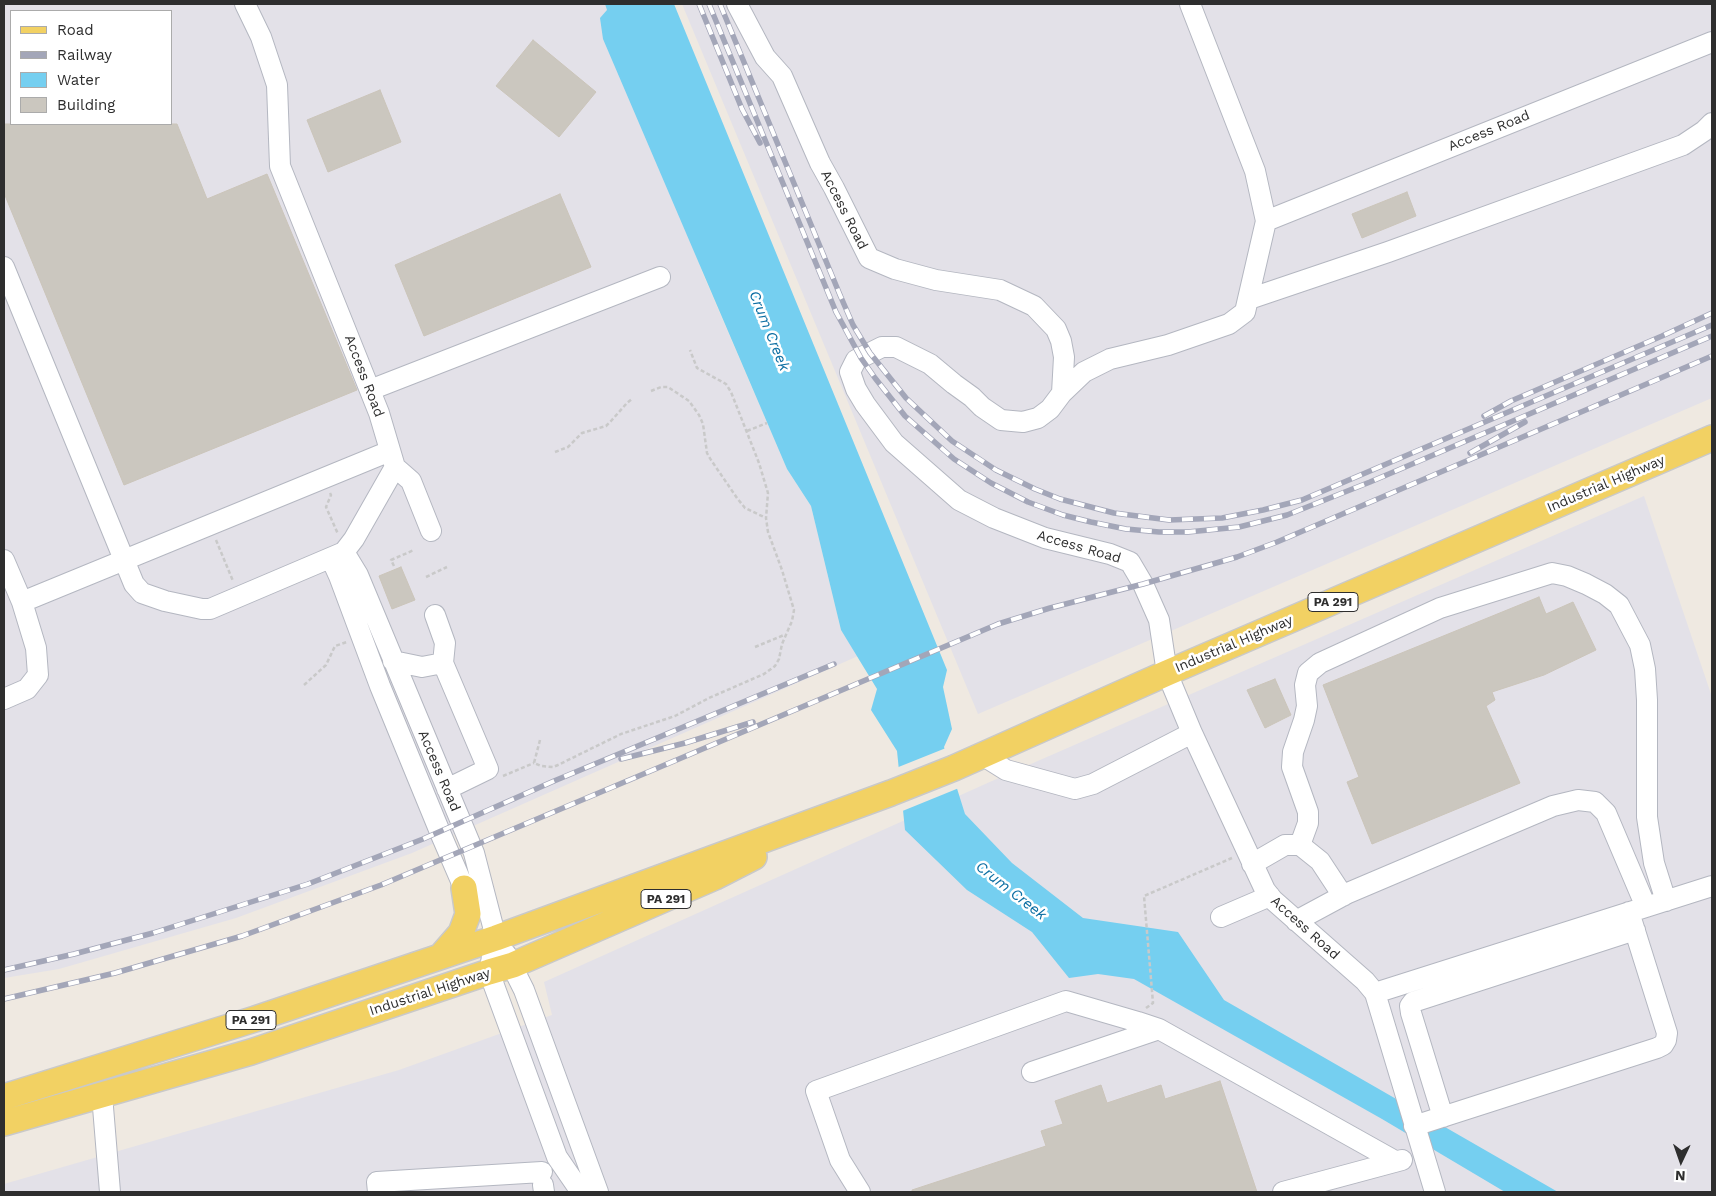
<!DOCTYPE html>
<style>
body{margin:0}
#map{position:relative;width:1716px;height:1196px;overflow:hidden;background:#efe9e1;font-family:"Work Sans",sans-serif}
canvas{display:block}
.frame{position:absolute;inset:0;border:5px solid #2e2e2e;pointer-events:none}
.legend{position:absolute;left:10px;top:10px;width:162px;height:115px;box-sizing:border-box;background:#fff;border:1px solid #ababab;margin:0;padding:6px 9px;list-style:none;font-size:15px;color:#2e2e2e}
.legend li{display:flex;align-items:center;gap:10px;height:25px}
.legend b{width:25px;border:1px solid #ababab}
.north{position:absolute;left:1656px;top:1136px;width:50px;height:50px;-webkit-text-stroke:4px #fff;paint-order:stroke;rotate:183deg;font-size:14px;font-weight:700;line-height:20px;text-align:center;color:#2e2e2e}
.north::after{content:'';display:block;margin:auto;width:18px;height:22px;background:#2e2e2e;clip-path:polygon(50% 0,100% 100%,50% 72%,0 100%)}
</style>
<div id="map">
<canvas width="1716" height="1196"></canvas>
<div class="frame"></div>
<ul class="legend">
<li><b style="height:6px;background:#f2d163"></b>Road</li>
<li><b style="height:6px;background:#a3a6b8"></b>Railway</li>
<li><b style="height:14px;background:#75cff0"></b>Water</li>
<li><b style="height:14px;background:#cbc7bf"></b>Building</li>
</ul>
<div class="north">N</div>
</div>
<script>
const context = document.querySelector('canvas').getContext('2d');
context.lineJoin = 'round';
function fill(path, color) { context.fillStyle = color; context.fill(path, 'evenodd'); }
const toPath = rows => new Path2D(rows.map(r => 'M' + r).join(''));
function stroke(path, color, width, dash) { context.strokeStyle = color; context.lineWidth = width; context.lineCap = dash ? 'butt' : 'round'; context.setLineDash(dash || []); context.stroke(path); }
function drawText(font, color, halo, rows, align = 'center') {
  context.font = font + ' "Work Sans",sans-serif'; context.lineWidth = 5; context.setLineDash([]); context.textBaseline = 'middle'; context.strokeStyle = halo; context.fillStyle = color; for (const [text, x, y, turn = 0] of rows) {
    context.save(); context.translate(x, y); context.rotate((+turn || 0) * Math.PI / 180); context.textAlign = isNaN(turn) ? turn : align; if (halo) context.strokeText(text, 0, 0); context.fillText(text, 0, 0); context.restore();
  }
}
fill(toPath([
 [4,4,605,4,703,274,787,469,811,506,841,630,858,656,412,853,236,918,59,969,4,978],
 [11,11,171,11,171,124,11,124],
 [682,4,1712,4,1712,398,978,714],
 [1644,496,1712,697,1712,1192,4,1192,4,1184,399,1070,552,1015,544,982,992,781]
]), '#e3e1e8');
fill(toPath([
 [605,4,674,4,947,670,943,687,952,729,944,747,965,814,1012,863,1083,918,1178,932,1224,1000,1558,1192,1505,1192,1382,1119,1134,979,1098,974,1069,978,1032,932,967,890,905,830,897,751,871,710,877,689,841,630,811,506,787,469,603,39,600,18,607,10]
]), '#75cff0');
fill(toPath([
 [946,748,959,788,900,812,896,768]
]), '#efe9e1');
const building = toPath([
 [533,40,596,92,559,137,496,86,533,40],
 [380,90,401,142,328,172,307,120,380,90],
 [4,124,177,124,207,199,267,174,357,390,124,485,4,193,4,124],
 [1407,192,1416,216,1362,238,1352,214,1407,192],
 [560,194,591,267,424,336,395,265,560,194],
 [401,567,415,600,392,609,379,576,401,567],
 [1539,597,1546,614,1573,602,1596,650,1544,675,1492,692,1495,700,1486,706,1520,783,1372,844,1347,782,1359,777,1323,685,1539,597],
 [1275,679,1291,715,1265,728,1247,690,1275,679],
 [1220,1081,1257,1192,912,1192,912,1190,1046,1146,1041,1131,1063,1124,1055,1101,1101,1085,1107,1103,1161,1085,1165,1099,1220,1081]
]);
fill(building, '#cbc7bf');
stroke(building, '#cbc5ba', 1);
const minor = toPath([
 [737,4,765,57,782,76,820,163,834,188,869,258,895,269,936,280,1000,290,1034,306,1056,329,1061,341,1064,357,1062,393,1050,409,1038,418,1023,422,1001,420,982,407,972,397,954,384,930,364,896,347,882,347,856,360,850,372,856,389,865,404,894,443,959,500,994,518,1045,538,1110,554,1130,562,1143,584,1159,620,1167,673,1192,733,1265,890,1273,900,1365,981,1375,993,1435,1192],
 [1266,221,1712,42],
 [4,267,134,584,142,593,165,601,202,609,210,609,344,552,354,539,395,467,379,413,280,166,277,85,261,37,245,4],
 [1249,299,1388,252,1683,145,1704,131,1712,123],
 [370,390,660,277],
 [1062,393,1084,372,1110,359,1168,345,1229,324,1245,312,1266,221,1255,171,1190,4],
 [395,467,411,481,431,531],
 [344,552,358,575,474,853,496,938,489,972,557,1157,581,1192],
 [329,559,334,565,339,576,380,686,442,837,464,888,472,900],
 [4,560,22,602,36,648,38,675,27,689,4,699],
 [22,602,390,451],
 [435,615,445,643,443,663,488,769,447,789],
 [393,661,422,667,443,663],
 [982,755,1006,770,1075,789,1093,784,1192,733],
 [1300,845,1308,823,1308,812,1292,767,1293,752,1304,720,1307,706,1305,685,1308,673,1320,663,1440,608,1552,573,1567,576,1586,584,1605,594,1619,605,1640,645,1645,669,1647,700,1647,817,1654,863,1666,901],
 [1252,864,1285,845,1300,845,1320,861,1343,896],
 [1221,917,1270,896],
 [1296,921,1348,893,1553,806,1578,800,1595,802,1606,813,1646,907],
 [506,954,524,990,598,1192],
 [1375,993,1712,886],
 [1032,1072,1159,1029,1395,1161],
 [102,1095,110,1192],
 [1443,1117,1411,1013,1410,1006,1413,1002,1635,930],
 [1414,1126,1657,1048,1663,1045,1666,1040,1667,1033,1629,912],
 [543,1185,544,1192],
 [378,1192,377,1182,542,1172],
 [860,1192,840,1160,816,1091,1066,1001,1138,1022,1159,1029],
 [1283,1192,1402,1160]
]);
const major = toPath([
 [441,956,461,933,468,914,464,888],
 [4,1097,255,1019,496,938,891,793,954,768,1167,673,1712,438],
 [4,1123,251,1052,489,972,513,965,715,877,754,857]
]);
stroke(minor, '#b4b7c1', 22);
stroke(major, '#c9c9c9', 28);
stroke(toPath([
 [651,391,661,387,668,387,689,401,699,415,703,424,707,453,711,460,737,498,745,508,766,518],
 [747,431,767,423],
 [555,452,568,447,582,433,606,426,611,421,627,403,632,399],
 [330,493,331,495,326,507,338,534],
 [216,540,233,581],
 [394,566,391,560,414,550],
 [426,577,447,567],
 [755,647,784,635],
 [304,685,326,665,335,646,347,642],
 [540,740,534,763,541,766,553,767,558,765,621,734,675,716,709,698,764,674,775,666,779,659,782,644,792,621,794,610,782,570,768,532,766,518,768,493,759,463,731,392,726,384,697,368,690,350],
 [503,776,534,763],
 [1146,1008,1153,1003,1144,896,1232,858]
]), '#c9c9c9', 2.5, [4, 2.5]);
stroke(minor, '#fff', 20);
stroke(major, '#f2d163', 25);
const rail = toPath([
 [699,4,742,109,760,143],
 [709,4,836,312,861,358,875,378,905,416,954,459,991,483,1028,502,1063,515,1091,522,1126,529,1159,532,1188,532,1239,527,1287,515,1370,482,1712,336],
 [720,4,840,295,853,325,870,353,906,398,952,441,996,470,1035,489,1060,499,1114,513,1169,520,1222,518,1263,510,1302,500,1712,325],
 [1484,416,1511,401,1662,336,1712,313],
 [1470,453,1525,422],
 [621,759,685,743,753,722],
 [4,970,74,954,153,933,308,884,423,839,554,781,834,664],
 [4,999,115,973,242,936,381,885,998,624,1050,608,1143,584,1237,557,1277,542,1712,356]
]);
stroke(rail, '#a3a6b8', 5.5);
stroke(rail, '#fff', 4, [11]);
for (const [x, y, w] of [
 [1333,602,50],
 [666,899,50],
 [251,1020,50]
]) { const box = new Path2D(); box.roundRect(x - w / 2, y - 9.5, w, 19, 4); context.fillStyle = '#fff'; context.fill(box); stroke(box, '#2e2e2e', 1); }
drawText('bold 12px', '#2e2e2e', null, [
 ["PA 291",1333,602],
 ["PA 291",666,899],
 ["PA 291",251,1020]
]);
drawText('14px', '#2e2e2e', '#fff', [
 ["Access Road",1489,131,-22],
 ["Access Road",844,210,63],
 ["Access Road",364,376,69],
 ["Industrial Highway",1606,484,-23],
 ["Access Road",1079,547,16],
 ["Industrial Highway",1234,644,-23],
 ["Access Road",439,771,67],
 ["Access Road",1305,928,42],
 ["Industrial Highway",430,992,-18]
]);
drawText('italic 15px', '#0d6fa3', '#fff', [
 ["Crum Creek",769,331,68],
 ["Crum Creek",1011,891,38]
]);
</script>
